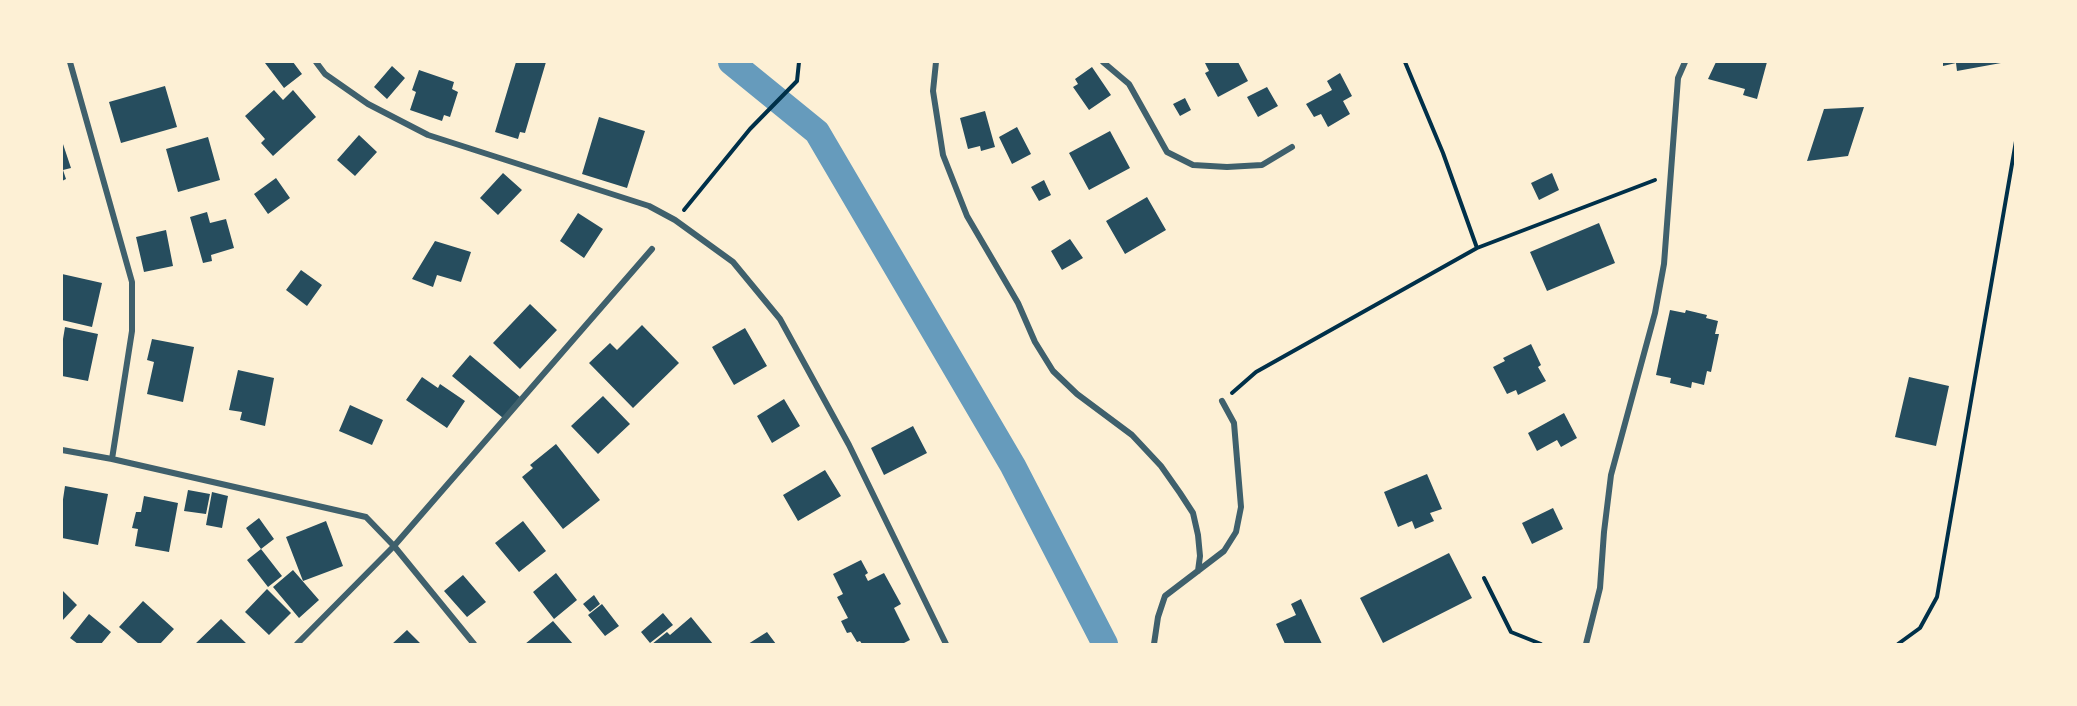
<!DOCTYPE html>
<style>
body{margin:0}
#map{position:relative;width:2077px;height:706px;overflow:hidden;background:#fdf0d5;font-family:"Sofia Sans Condensed",sans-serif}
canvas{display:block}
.frame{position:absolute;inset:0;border:63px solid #fdf0d5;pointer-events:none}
</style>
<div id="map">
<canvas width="2077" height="706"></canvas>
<div class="frame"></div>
</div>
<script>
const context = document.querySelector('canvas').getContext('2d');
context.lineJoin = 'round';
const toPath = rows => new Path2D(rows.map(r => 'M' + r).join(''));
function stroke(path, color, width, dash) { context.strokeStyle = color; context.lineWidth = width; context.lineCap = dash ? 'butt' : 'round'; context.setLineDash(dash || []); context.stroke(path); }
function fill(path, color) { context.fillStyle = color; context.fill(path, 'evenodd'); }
stroke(toPath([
 [731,62,817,132,1013,466,1105,644]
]), '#669bbc', 26);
fill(toPath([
 [266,62,293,62,302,74,284,88,265,63],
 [516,62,546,62,525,133,520,132,518,139,495,132],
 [1208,62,1238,62,1248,81,1218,97,1205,73,1209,71,1205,63],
 [1716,62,1767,62,1757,99,1743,95,1745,89,1708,79],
 [1943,62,2001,62,2001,63,1957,71,1956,63,1943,66],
 [392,66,405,78,387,99,374,87],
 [1092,67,1111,95,1089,110,1073,87,1078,84,1075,79],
 [419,70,454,82,452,89,458,92,450,117,444,115,442,121,410,110,416,92,412,90],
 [1340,73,1352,96,1343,101,1350,114,1328,127,1321,114,1314,117,1306,104,1332,90,1327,81],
 [165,86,177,127,121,143,109,102],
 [1267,87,1278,106,1258,117,1247,97],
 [274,90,283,100,293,90,316,117,273,156,261,143,265,139,245,116],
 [1185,98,1191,110,1180,116,1173,104],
 [1864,107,1848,156,1807,161,1824,109],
 [985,111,995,147,981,151,980,146,968,149,960,118],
 [599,117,645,131,627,188,582,174],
 [1017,127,1031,154,1012,164,999,137],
 [1110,131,1130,168,1089,190,1069,153],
 [359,135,377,152,355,176,337,160],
 [208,137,220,180,178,192,166,149],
 [62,141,71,168,63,170,66,179,62,181],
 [503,173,522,190,498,215,480,198],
 [1552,173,1559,190,1539,200,1531,183],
 [276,178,290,198,268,214,254,194],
 [1044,180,1051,195,1039,201,1031,187],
 [1147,197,1166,230,1125,254,1106,221],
 [207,212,210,223,226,219,234,248,211,255,212,261,203,263,190,217],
 [578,213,603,229,584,258,560,241],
 [1599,223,1615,263,1547,291,1530,252],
 [166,230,173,266,144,272,136,237],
 [1070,239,1083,258,1062,270,1051,251],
 [435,241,471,252,461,282,437,275,433,287,412,279],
 [301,270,322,285,307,306,286,290],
 [62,274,102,283,92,327,62,320],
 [530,304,557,330,520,369,493,343],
 [1670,310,1685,313,1686,310,1707,315,1706,318,1718,321,1715,334,1719,334,1711,372,1707,371,1704,385,1692,382,1691,388,1670,383,1671,378,1656,375],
 [642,325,679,363,633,408,589,363,610,343,617,350],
 [65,327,98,334,88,381,62,376,62,345],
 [745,328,767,366,734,385,712,347],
 [152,339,194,347,183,402,147,394,154,362,147,360],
 [1531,344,1541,365,1538,367,1546,381,1518,395,1516,390,1507,394,1493,367,1505,361,1503,358],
 [470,355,520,397,503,418,452,376],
 [238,370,274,378,265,426,240,420,242,412,229,410],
 [422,377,438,388,440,384,465,401,447,428,406,400],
 [1909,377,1949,386,1936,446,1895,437],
 [603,396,630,424,598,454,571,426],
 [784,399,800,426,772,443,757,416],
 [350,405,383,420,372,445,339,431],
 [1564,413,1577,438,1561,447,1557,440,1537,451,1528,433],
 [913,426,927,453,884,475,871,448],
 [556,444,600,500,563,529,522,477,533,468,530,465],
 [825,470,841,496,798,521,783,495],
 [1427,474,1442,509,1430,513,1434,521,1415,529,1412,521,1398,527,1384,492],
 [65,486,108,494,98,545,62,538,62,506],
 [188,490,210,494,206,514,184,511],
 [212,492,228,496,222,528,206,525],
 [144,496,178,503,169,552,135,546,138,529,132,528,136,512,141,512],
 [1553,508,1563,529,1532,544,1522,523],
 [259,518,274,539,261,549,282,576,268,587,247,560,261,549,246,528],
 [326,521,343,566,303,581,286,537],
 [523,521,546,551,519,572,495,543],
 [1449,553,1472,598,1383,643,1360,598],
 [861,560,868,573,865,575,868,581,884,573,901,604,894,608,910,640,902,644,862,644,860,641,857,642,851,632,847,633,841,621,848,618,837,597,843,594,833,574],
 [293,570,319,600,299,618,273,587],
 [556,573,577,600,554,619,533,592],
 [463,575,486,602,467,617,444,591],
 [267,589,291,613,269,635,245,612],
 [62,590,77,605,62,621],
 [594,595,600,604,590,612,583,604],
 [1301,599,1322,644,1285,644,1276,624,1296,615,1291,604],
 [143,601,174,629,160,644,139,644,119,627],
 [602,604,619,626,605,636,588,615],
 [663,613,673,625,650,643,641,632],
 [89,614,111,632,101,644,78,644,70,638],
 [691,617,713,644,652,644,667,632,670,635],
 [221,619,247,644,195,644],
 [553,621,573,644,525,644],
 [407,630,421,644,392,644],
 [767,632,776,644,748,644]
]), '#264d5e');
stroke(toPath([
 [1405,62,1443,153,1477,248],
 [684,210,750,129,797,81,799,62],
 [1232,393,1256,372,1477,248,1655,180],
 [1484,578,1511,632,1541,644],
 [1898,644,1920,628,1937,597,2016,141]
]), '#003049', 4);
stroke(toPath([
 [70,62,132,282,132,331,112,459],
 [316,62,325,74,368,104,428,135,649,206,675,220,733,262,780,319,849,445,946,644],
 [936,62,933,91,943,155,967,216,1018,303,1035,342,1053,371,1077,394,1132,435,1161,466,1180,493,1193,513,1198,535,1200,556,1198,571],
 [1103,62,1129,84,1167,152,1193,165,1227,167,1262,165,1292,147],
 [62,450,112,459,366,517,394,546,474,644],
 [297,644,394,546,652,249],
 [1154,644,1158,617,1165,596,1224,551,1236,532,1241,507,1234,423,1222,401],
 [1586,644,1600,588,1604,532,1611,475,1655,313,1664,264,1678,78,1685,62]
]), '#3f606c', 6);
</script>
